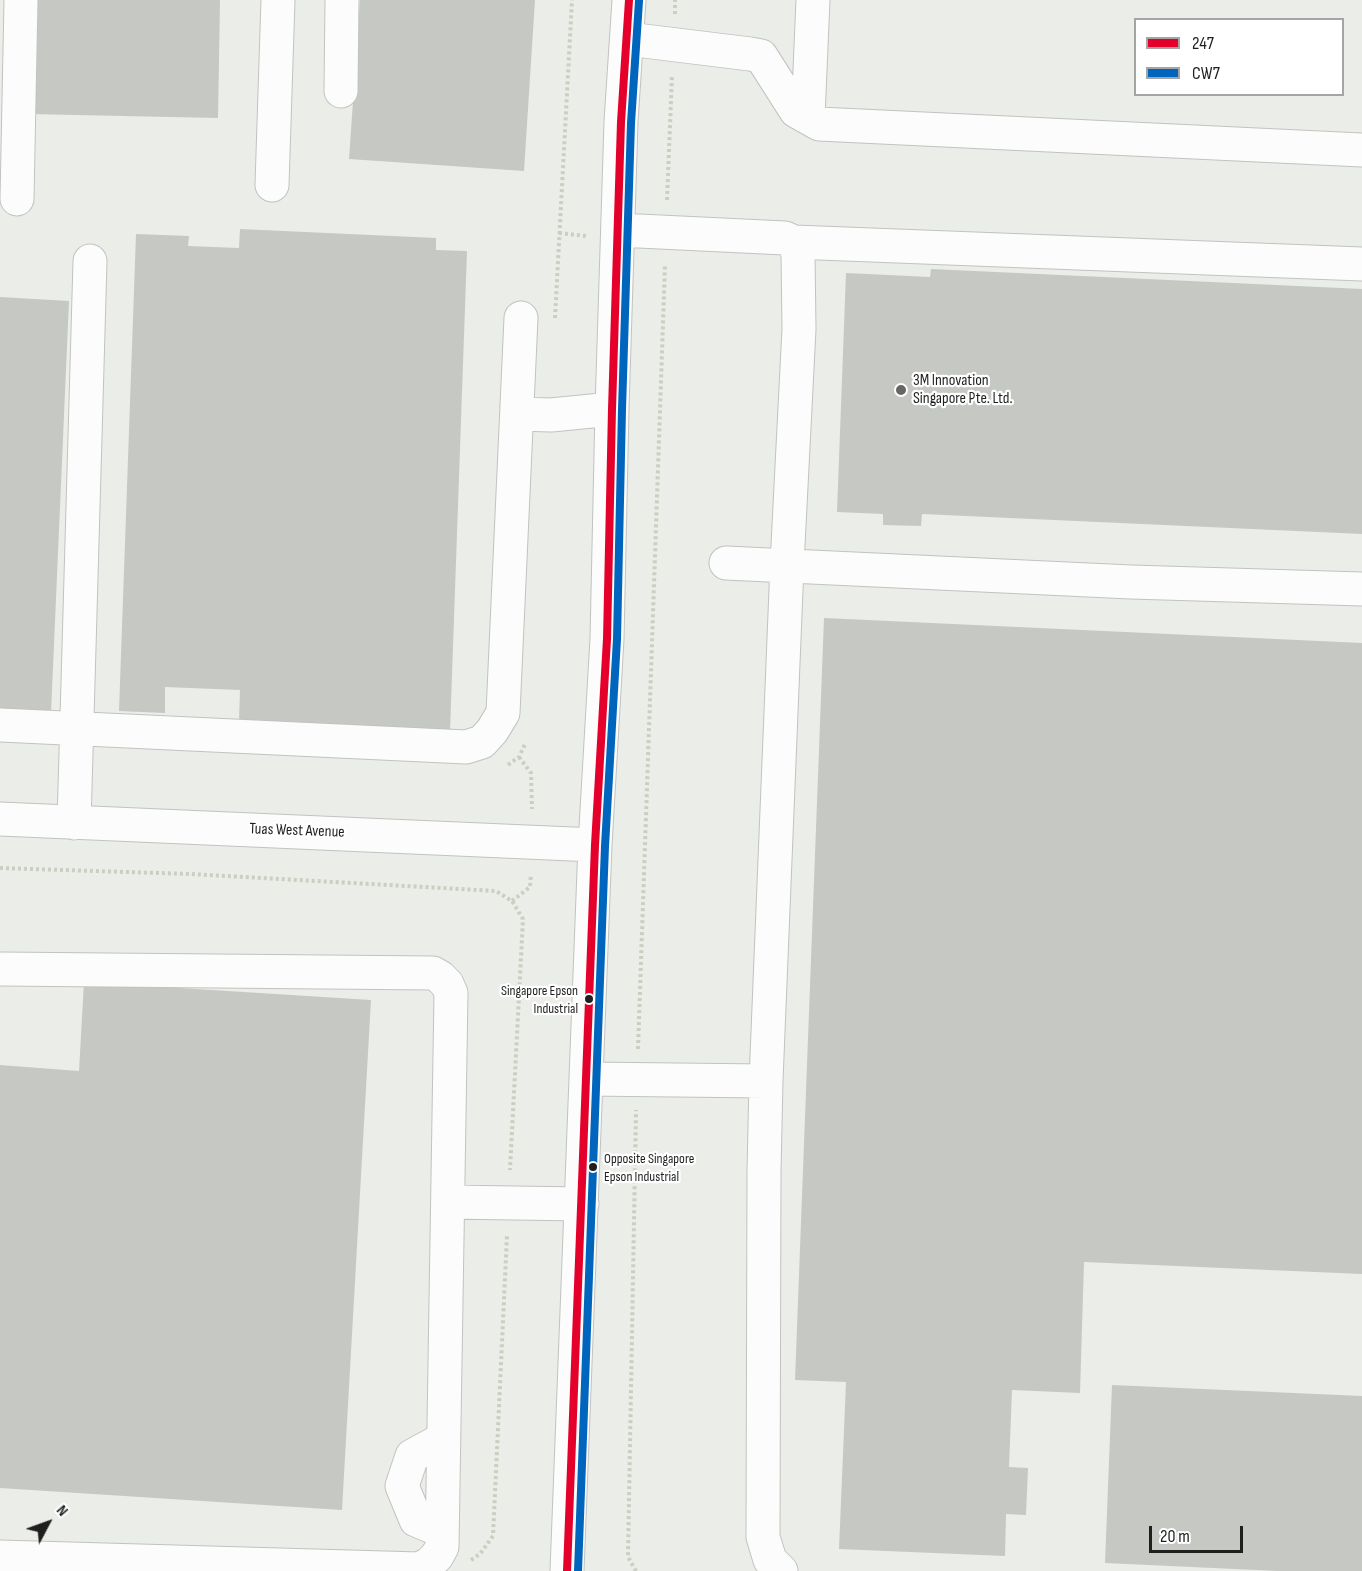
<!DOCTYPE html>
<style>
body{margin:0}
#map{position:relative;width:1362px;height:1571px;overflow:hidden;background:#eaede8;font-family:"Sofia Sans Condensed",sans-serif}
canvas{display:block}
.legend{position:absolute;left:1134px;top:18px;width:210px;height:78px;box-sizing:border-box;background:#fff;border:2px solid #a5a5a5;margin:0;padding:8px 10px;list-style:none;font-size:18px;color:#1f1f1f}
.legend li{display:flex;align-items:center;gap:12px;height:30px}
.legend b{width:30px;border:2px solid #a5a5a5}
.north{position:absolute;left:18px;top:1493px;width:60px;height:60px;-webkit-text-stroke:4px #fff;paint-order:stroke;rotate:49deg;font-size:16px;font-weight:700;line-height:24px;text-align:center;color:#1f1f1f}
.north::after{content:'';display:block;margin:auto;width:21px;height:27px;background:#1f1f1f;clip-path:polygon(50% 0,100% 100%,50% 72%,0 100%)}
.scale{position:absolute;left:1149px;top:1526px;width:94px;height:27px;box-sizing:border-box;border:3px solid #1f1f1f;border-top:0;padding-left:8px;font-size:18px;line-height:21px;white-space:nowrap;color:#1f1f1f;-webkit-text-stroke:4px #fff;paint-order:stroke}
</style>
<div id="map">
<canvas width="1362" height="1571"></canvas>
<ul class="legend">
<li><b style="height:8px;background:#e4002b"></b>247</li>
<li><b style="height:8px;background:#0065bd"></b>CW7</li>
</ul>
<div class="north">N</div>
<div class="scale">20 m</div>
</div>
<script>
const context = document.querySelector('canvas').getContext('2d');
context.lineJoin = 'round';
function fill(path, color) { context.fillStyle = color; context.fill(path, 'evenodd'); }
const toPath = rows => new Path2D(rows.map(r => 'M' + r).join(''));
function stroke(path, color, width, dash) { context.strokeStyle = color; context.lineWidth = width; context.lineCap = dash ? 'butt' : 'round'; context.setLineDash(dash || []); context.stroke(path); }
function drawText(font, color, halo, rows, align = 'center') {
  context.font = font + ' "Sofia Sans Condensed",sans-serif'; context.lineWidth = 4.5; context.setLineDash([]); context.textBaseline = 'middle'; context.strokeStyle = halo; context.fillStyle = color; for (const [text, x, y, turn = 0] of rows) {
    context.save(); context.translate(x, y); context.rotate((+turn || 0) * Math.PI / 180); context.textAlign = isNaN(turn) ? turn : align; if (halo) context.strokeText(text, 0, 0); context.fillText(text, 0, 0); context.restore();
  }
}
fill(toPath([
 [31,0,220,0,218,118,29,114],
 [360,0,535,0,524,171,349,159],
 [240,229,436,238,436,250,467,251,450,731,239,721,240,690,165,687,165,713,119,711,136,234,189,236,188,246,239,248],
 [931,269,1362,289,1362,534,922,514,921,526,883,525,883,514,837,512,846,273,930,277],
 [0,297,69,301,51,713,0,710],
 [824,618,1362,643,1362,1274,1084,1262,1080,1393,1012,1390,1009,1467,1028,1468,1026,1515,1006,1514,1005,1556,839,1549,846,1382,795,1380],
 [84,982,371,1000,342,1510,0,1488,0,1065,79,1071],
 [1112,1385,1362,1396,1362,1571,1278,1571,1105,1563]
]), '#c6c8c4');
const minor = toPath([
 [628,39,750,54,761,56,796,111,819,124,1362,150],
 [341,91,342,0],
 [808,117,813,0],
 [272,185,278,0],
 [17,199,21,0],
 [618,230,785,238,794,242,1362,264],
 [517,414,551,415,612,409],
 [726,563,1131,582,1362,589],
 [0,725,466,747,482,742,492,731,503,713,521,318],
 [0,819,595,845],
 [74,823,90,261],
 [0,969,433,973,440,977,447,984,451,993,442,1547,437,1556,429,1564,419,1569,0,1557],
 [586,1079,766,1081],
 [448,1202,582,1204],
 [442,1531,416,1520,402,1486,412,1456,443,1439],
 [567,1571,595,845,607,639,612,409,621,122,629,0],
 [781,1571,770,1560,763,1537,764,1172,766,1081,787,565,799,329,798,254,794,242]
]);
stroke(minor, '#c1c3c0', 35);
stroke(toPath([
 [675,14,675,0],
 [667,200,672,76],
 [559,233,586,236],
 [555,318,572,0],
 [519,757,531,773,532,809],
 [508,765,519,757,525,744],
 [0,868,190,874,496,891,512,901,523,919,510,1170],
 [512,901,530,887,531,874],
 [638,1049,665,265],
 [471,1560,480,1554,493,1536,507,1235],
 [636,1571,628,1557,636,1110]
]), '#cccec1', 4, [3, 3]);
stroke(minor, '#fcfcfc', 33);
stroke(toPath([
 [567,1571,595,845,607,639,612,409,621,122,629,0]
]), '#e4002b', 8);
stroke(toPath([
 [578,1571,605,846,617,639,622,409,631,123,639,1]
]), '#0065bd', 8);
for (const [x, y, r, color] of [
 [901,390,6,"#666765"],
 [589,999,5,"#1f1f1f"],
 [593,1167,5,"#1f1f1f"]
]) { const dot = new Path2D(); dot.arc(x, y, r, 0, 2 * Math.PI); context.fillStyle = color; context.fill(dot); stroke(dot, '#fff', 2); }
drawText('14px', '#1f1f1f', '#fff', [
 ["Singapore Epson",578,991],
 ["Industrial",578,1009],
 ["Opposite Singapore",604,1159,"left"],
 ["Epson Industrial",604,1177,"left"]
], 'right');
drawText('16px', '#1f1f1f', '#fff', [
 ["3M Innovation",913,381],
 ["Singapore Pte. Ltd.",913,399]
], 'left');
drawText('16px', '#1f1f1f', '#fff', [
 ["Tuas West Avenue",297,831,2]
]);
</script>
